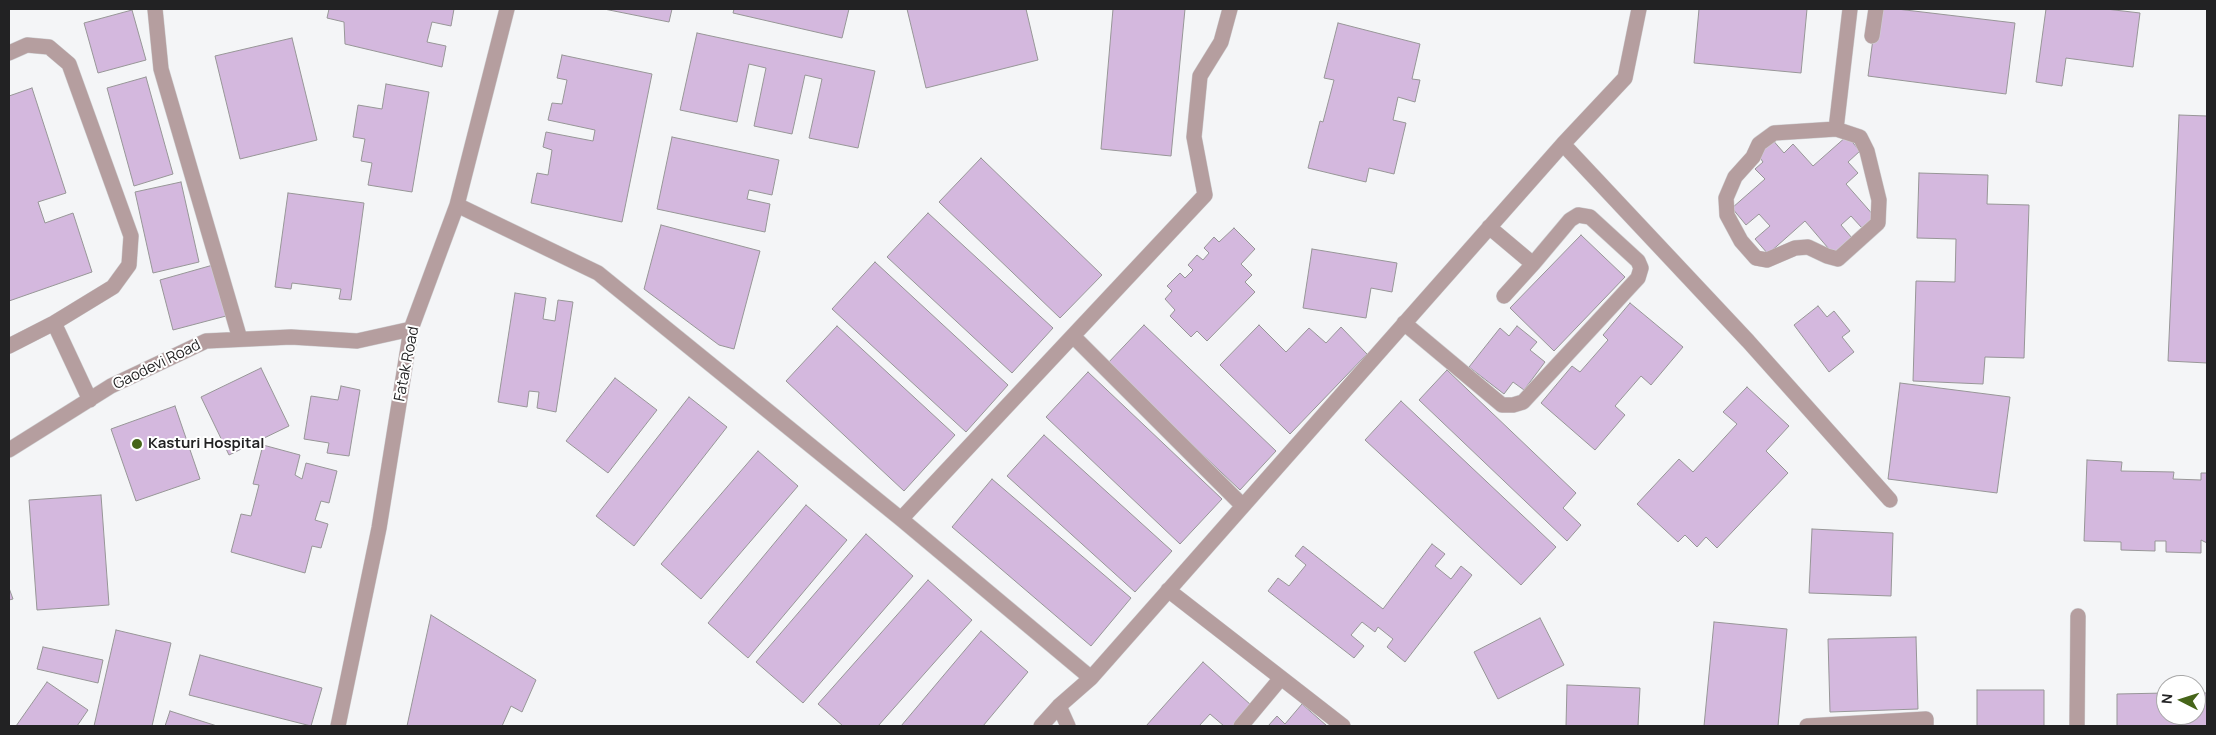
<!DOCTYPE html>
<style>
body{margin:0}
#map{position:relative;width:2216px;height:735px;overflow:hidden;background:#f4f5f7;font-family:Manrope,sans-serif}
canvas{display:block}
.frame{position:absolute;inset:0;border:10px solid #222223;pointer-events:none}
.north{position:absolute;left:2156px;top:675px;width:50px;height:50px;box-sizing:border-box;background:#fff;border:1px solid #a7a7a7;border-radius:50%;rotate:275deg;font-size:14px;font-weight:700;line-height:20px;text-align:center;color:#222223}
.north::after{content:'';display:block;margin:auto;width:18px;height:22px;background:#466519;clip-path:polygon(50% 0,100% 100%,50% 72%,0 100%)}
</style>
<div id="map">
<canvas width="2216" height="735"></canvas>
<div class="frame"></div>
<div class="north">N</div>
</div>
<script>
const context = document.querySelector('canvas').getContext('2d');
context.lineJoin = 'round';
function fill(path, color) { context.fillStyle = color; context.fill(path, 'evenodd'); }
const toPath = rows => new Path2D(rows.map(r => 'M' + r).join(''));
function stroke(path, color, width, dash) { context.strokeStyle = color; context.lineWidth = width; context.lineCap = dash ? 'butt' : 'round'; context.setLineDash(dash || []); context.stroke(path); }
function drawText(font, color, halo, rows, align = 'center') {
  context.font = font + ' Manrope,sans-serif'; context.lineWidth = 4; context.setLineDash([]); context.textBaseline = 'middle'; context.strokeStyle = halo; context.fillStyle = color; for (const [text, x, y, turn = 0] of rows) {
    context.save(); context.translate(x, y); context.rotate((+turn || 0) * Math.PI / 180); context.textAlign = isNaN(turn) ? turn : align; if (halo) context.strokeText(text, 0, 0); context.fillText(text, 0, 0); context.restore();
  }
}
const building = toPath([
 [329,9,454,9,451,26,432,22,427,42,446,46,442,67,345,44,344,22,327,18,329,9],
 [604,9,672,9,669,22,604,9],
 [734,9,849,9,842,38,733,13,734,9],
 [907,9,1026,9,1038,60,926,88,907,9],
 [1113,9,1185,9,1171,156,1101,149,1113,9],
 [1699,9,1807,9,1801,73,1694,63,1699,9],
 [1877,9,1897,9,2015,23,2006,94,1868,76,1877,9],
 [2046,9,2106,9,2140,13,2133,67,2066,58,2062,86,2036,82,2046,9],
 [132,10,146,60,98,73,84,23,132,10],
 [1338,23,1420,44,1412,79,1420,80,1415,102,1398,97,1393,120,1406,123,1394,174,1369,168,1366,182,1308,168,1320,121,1323,122,1334,80,1324,78,1338,23],
 [697,33,875,71,858,148,809,138,822,79,805,75,792,134,754,126,766,68,749,64,737,122,680,110,697,33],
 [292,38,317,140,240,159,215,56,292,38],
 [562,55,652,74,622,222,531,203,537,173,548,175,552,150,543,147,546,132,593,141,595,130,548,120,552,103,562,104,567,80,557,78,562,55],
 [146,77,173,174,134,186,107,88,146,77],
 [386,84,429,92,412,192,368,185,372,163,361,161,365,139,353,137,358,105,382,109,386,84],
 [32,88,66,193,38,202,45,223,73,213,92,272,9,301,9,96,32,88],
 [2179,115,2207,116,2207,363,2168,361,2179,115],
 [1847,136,1860,151,1848,162,1858,173,1846,184,1875,217,1862,228,1851,216,1841,225,1852,238,1834,255,1805,221,1768,254,1755,239,1770,226,1759,214,1746,225,1732,208,1765,179,1755,169,1763,162,1758,155,1771,138,1784,153,1793,144,1813,166,1847,136],
 [672,137,779,160,772,195,749,190,747,199,770,204,765,232,657,209,672,137],
 [981,158,1102,275,1060,318,939,202,981,158],
 [1919,173,1988,175,1987,204,2029,205,2024,358,1985,357,1983,384,1913,381,1916,281,1955,282,1956,239,1917,238,1919,173],
 [181,182,199,262,153,273,135,192,181,182],
 [288,193,364,203,351,300,339,299,341,289,292,283,291,289,275,287,288,193],
 [928,213,1053,328,1012,373,887,257,928,213],
 [661,225,760,251,734,349,719,345,644,289,661,225],
 [1234,228,1255,249,1241,264,1252,275,1245,282,1255,292,1207,341,1197,331,1191,337,1170,316,1175,310,1165,299,1172,291,1167,286,1180,273,1185,278,1193,270,1188,265,1197,255,1203,260,1209,253,1204,248,1214,237,1219,242,1234,228],
 [1581,235,1625,277,1554,351,1510,308,1581,235],
 [1312,249,1397,263,1392,292,1371,288,1366,318,1303,308,1312,249],
 [875,262,1008,385,966,432,832,309,875,262],
 [213,265,226,316,173,330,160,280,213,265],
 [515,293,546,298,543,319,555,321,558,300,573,302,556,412,537,408,539,392,529,391,527,407,498,402,515,293],
 [1630,303,1683,347,1651,385,1641,376,1615,406,1625,415,1595,450,1541,403,1572,366,1580,372,1608,340,1603,335,1630,303],
 [1818,306,1827,317,1834,311,1850,331,1842,337,1854,352,1829,372,1794,325,1818,306],
 [1144,325,1276,451,1240,490,1107,364,1144,325],
 [1259,325,1286,352,1309,328,1326,343,1341,327,1367,354,1290,434,1220,365,1259,325],
 [837,326,955,435,904,491,786,381,837,326],
 [1517,326,1537,342,1530,350,1545,362,1524,390,1513,382,1504,394,1469,367,1500,328,1509,336,1517,326],
 [261,368,289,426,229,455,201,397,261,368],
 [1447,370,1576,493,1563,508,1581,525,1567,541,1419,400,1447,370],
 [1088,372,1222,499,1180,544,1046,417,1088,372],
 [615,378,657,410,608,473,566,441,615,378],
 [1900,383,2010,397,1997,493,1888,479,1900,383],
 [341,386,360,390,349,456,327,453,329,443,304,439,311,396,338,400,341,386],
 [1747,387,1789,426,1766,451,1788,473,1717,548,1706,537,1697,547,1685,535,1678,542,1637,504,1679,459,1693,472,1737,424,1723,412,1747,387],
 [689,397,727,427,634,546,596,516,689,397],
 [1401,401,1556,547,1521,585,1365,440,1401,401],
 [175,406,200,479,136,501,111,429,175,406],
 [1044,435,1172,551,1135,592,1007,476,1044,435],
 [263,445,300,455,295,475,302,479,306,463,337,471,329,503,321,501,315,520,328,524,321,548,312,546,305,573,231,552,241,514,251,516,259,485,253,484,263,445],
 [758,451,798,486,701,599,661,564,758,451],
 [2087,460,2122,462,2121,471,2174,472,2173,479,2201,480,2201,473,2207,473,2207,543,2201,540,2201,553,2166,552,2166,541,2155,541,2155,551,2121,550,2121,542,2084,541,2087,460],
 [992,479,1131,598,1091,646,952,527,992,479],
 [101,495,109,605,37,610,29,500,101,495],
 [806,505,847,540,748,658,708,623,806,505],
 [1812,529,1893,533,1891,596,1809,593,1812,529],
 [866,534,913,576,803,703,756,662,866,534],
 [1432,544,1445,554,1435,566,1451,579,1461,566,1472,575,1405,662,1387,647,1393,639,1378,627,1375,632,1362,622,1351,635,1364,646,1354,658,1268,591,1278,578,1289,586,1306,565,1295,556,1303,546,1383,609,1432,544],
 [928,580,972,620,878,726,843,726,818,704,928,580],
 [9,588,13,599,9,600,9,588],
 [431,615,536,680,522,712,511,706,502,726,407,726,431,615],
 [1540,618,1564,665,1498,699,1474,652,1540,618],
 [1714,622,1787,629,1778,726,1704,726,1714,622],
 [116,630,171,643,152,726,94,726,116,630],
 [981,631,1028,672,983,726,901,726,981,631],
 [1916,637,1918,709,1830,712,1828,639,1916,637],
 [43,647,103,660,98,683,37,669,43,647],
 [200,655,322,688,311,726,189,695,200,655],
 [1203,662,1251,705,1233,726,1224,726,1210,714,1199,726,1146,726,1203,662],
 [47,682,88,710,77,726,16,726,47,682],
 [1567,685,1640,688,1638,726,1566,726,1567,685],
 [1977,690,2044,690,2044,726,1977,726,1977,690],
 [2166,693,2166,715,2196,715,2199,693,2207,693,2207,726,2117,726,2117,694,2166,693],
 [1302,704,1327,726,1268,726,1277,716,1285,724,1302,704],
 [170,711,217,726,165,726,170,711]
]);
fill(building, '#d4b8de');
stroke(building, '#979697', 1);
const minor = toPath([
 [155,9,161,69,240,339],
 [1872,36,1876,9],
 [9,53,27,45,49,47,69,64,131,236,129,265,113,287,54,323,9,346],
 [1836,129,1774,133,1759,144,1753,157,1735,177,1726,198,1727,215,1741,241,1756,258,1767,260,1795,248,1808,247,1827,256,1838,259,1878,223,1879,200,1867,151,1860,137,1836,129,1850,9],
 [1563,144,1748,341,1890,500],
 [457,205,598,273,901,519,1091,678],
 [1504,296,1533,264],
 [54,323,90,400],
 [1404,323,1502,405,1513,405,1523,402,1638,278,1641,268,1638,261,1590,217,1578,215,1570,220,1533,264,1489,227],
 [1073,336,1243,506],
 [9,450,111,386,206,341,291,337,357,341,411,329],
 [901,519,1205,195,1194,137,1200,76,1221,42,1230,9],
 [1168,590,1343,726],
 [1059,706,1068,726],
 [338,726,379,528,411,329,457,205,507,9],
 [1041,726,1059,706,1091,678,1563,144,1625,78,1639,9],
 [1241,726,1281,678],
 [1807,726,1926,719,1926,726],
 [2077,726,2078,616]
]);
stroke(minor, '#cecfd1', 16);
stroke(minor, '#b59e9f', 15);
for (const [x, y, r, color] of [
 [137,444,6,"#466519"]
]) { const dot = new Path2D(); dot.arc(x, y, r, 0, 2 * Math.PI); context.fillStyle = color; context.fill(dot); stroke(dot, '#fff', 2); }
drawText('15px', '#222223', '#fff', [
 ["Fatak Road",407,364,-79],
 ["Gaodevi Road",157,365,-26]
]);
drawText('bold 15px', '#222223', '#fff', [
 ["Kasturi Hospital",148,444]
], 'left');
</script>
